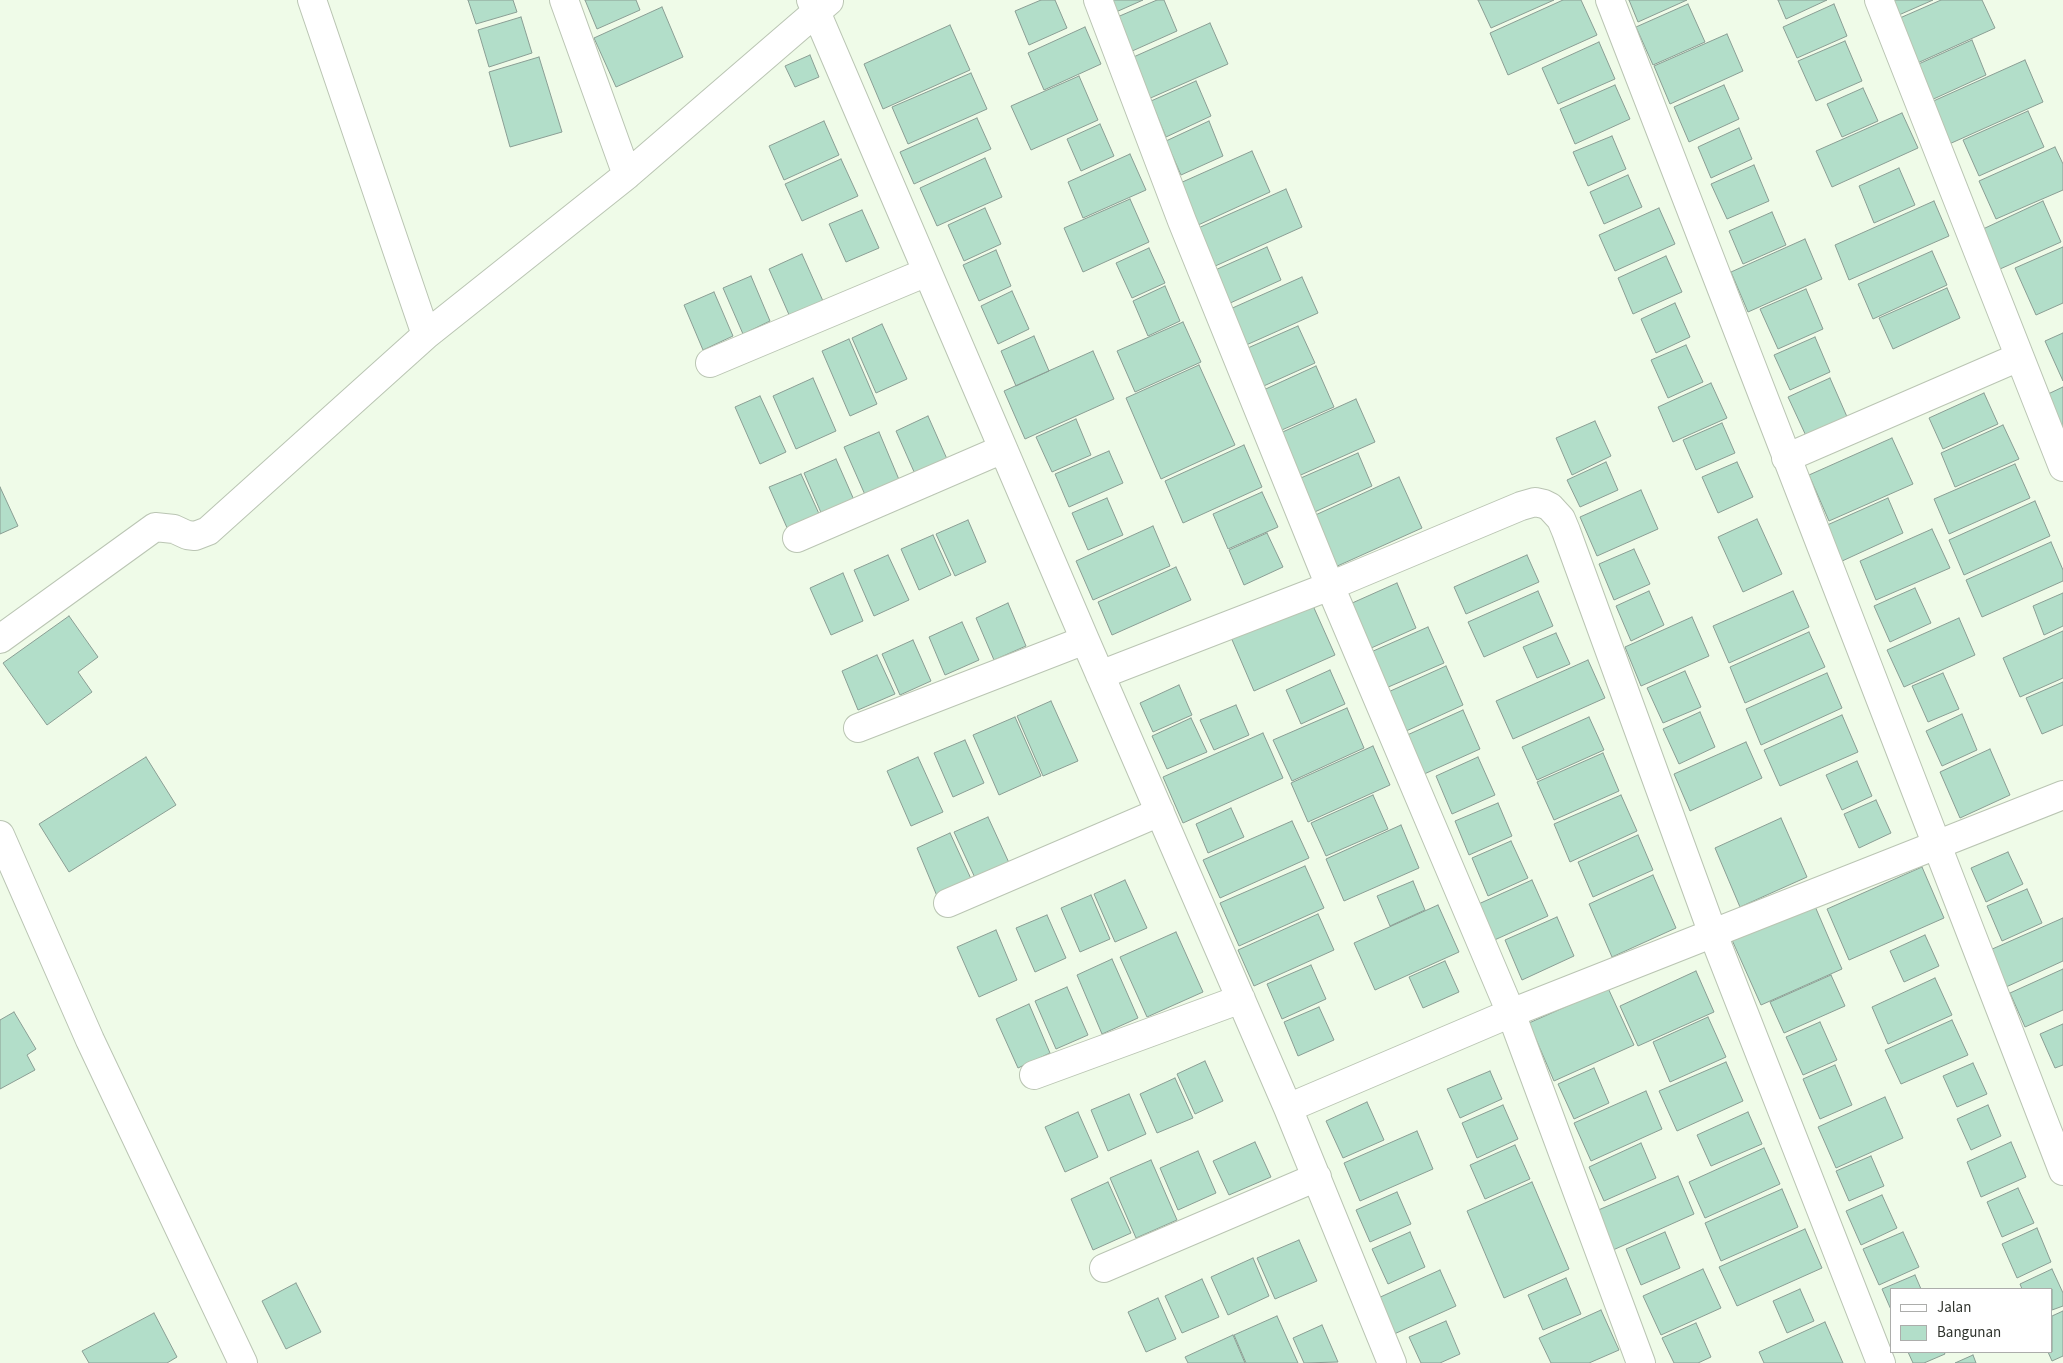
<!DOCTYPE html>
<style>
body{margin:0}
#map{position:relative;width:2063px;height:1363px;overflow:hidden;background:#effbe8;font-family:"Source Sans 3",sans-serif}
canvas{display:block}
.legend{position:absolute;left:1890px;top:1288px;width:162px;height:65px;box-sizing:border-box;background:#fff;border:1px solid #acadab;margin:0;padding:6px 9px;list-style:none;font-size:15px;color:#2f332c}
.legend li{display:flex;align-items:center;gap:10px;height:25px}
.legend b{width:25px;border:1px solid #acadab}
</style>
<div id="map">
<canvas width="2063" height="1363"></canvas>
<ul class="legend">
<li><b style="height:6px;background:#fff"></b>Jalan</li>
<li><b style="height:14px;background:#b2dec9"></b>Bangunan</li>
</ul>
</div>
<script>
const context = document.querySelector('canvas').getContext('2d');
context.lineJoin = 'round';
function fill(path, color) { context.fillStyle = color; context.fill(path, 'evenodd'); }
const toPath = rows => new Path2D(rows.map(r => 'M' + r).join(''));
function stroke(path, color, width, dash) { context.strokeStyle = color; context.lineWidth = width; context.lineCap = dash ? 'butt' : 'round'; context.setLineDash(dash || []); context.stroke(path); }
const building = toPath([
 [468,0,513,0,517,12,476,24,468,0],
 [585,0,636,0,640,10,597,29,585,0],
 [1041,0,1055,0,1067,28,1029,45,1015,11,1041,0],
 [1110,0,1143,0,1116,12,1110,0],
 [1157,0,1164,0,1177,31,1130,52,1115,18,1157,0],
 [1478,0,1554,0,1491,28,1478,0],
 [1563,0,1581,0,1597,35,1508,75,1490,33,1563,0],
 [1629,0,1687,0,1638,22,1629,0],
 [1778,0,1827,0,1786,19,1778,0],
 [1883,0,1933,0,1892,18,1883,0],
 [1941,0,1982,0,1995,28,1913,65,1893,21,1941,0],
 [1688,4,1705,42,1653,65,1636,27,1688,4],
 [1834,4,1847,36,1797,58,1783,27,1834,4],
 [662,7,683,57,616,87,594,38,662,7],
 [521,17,532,53,489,67,478,30,521,17],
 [1210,23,1228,64,1146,100,1129,59,1210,23],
 [950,25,970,70,883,109,864,64,950,25],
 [1085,27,1101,64,1044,90,1028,53,1085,27],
 [1727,34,1743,71,1670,104,1654,66,1727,34],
 [1972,40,1986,75,1927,102,1912,67,1972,40],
 [1845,41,1862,81,1816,101,1798,61,1845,41],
 [1599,42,1615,79,1558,104,1542,68,1599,42],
 [810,55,819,77,795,87,785,66,810,55],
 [539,57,562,132,510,147,489,72,539,57],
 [2025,60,2043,102,1947,145,1929,103,2025,60],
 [971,73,987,109,908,144,892,107,971,73],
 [1079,76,1098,120,1031,150,1011,106,1079,76],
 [1196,81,1211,116,1166,137,1151,101,1196,81],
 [1615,85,1630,119,1575,144,1560,109,1615,85],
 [1724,85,1739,119,1689,142,1674,107,1724,85],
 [1863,88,1878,121,1842,137,1827,104,1863,88],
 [2028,111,2044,147,1979,176,1963,140,2028,111],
 [1902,113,1918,148,1832,187,1816,151,1902,113],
 [977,118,991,149,914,184,900,152,977,118],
 [824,121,839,155,784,180,769,146,824,121],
 [1209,121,1223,156,1181,175,1166,141,1209,121],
 [1100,124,1114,156,1081,171,1067,139,1100,124],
 [1739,128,1752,159,1711,178,1698,147,1739,128],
 [1612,136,1626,169,1588,186,1573,152,1612,136],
 [2055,147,2063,164,2063,190,1996,219,1979,181,2055,147],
 [1252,151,1270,192,1196,226,1178,184,1252,151],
 [1130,154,1146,190,1083,218,1068,182,1130,154],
 [985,158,1002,197,937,226,920,188,985,158],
 [841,159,858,196,802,221,785,184,841,159],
 [1754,165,1769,201,1727,219,1711,184,1754,165],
 [1899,168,1915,205,1874,223,1859,186,1899,168],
 [1628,175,1642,207,1604,224,1590,192,1628,175],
 [1286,189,1302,227,1213,267,1196,229,1286,189],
 [1130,199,1149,242,1083,272,1064,228,1130,199],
 [1934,201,1949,236,1849,280,1835,245,1934,201],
 [2043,201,2061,242,2000,269,1983,229,2043,201],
 [985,208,1001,244,964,261,948,225,985,208],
 [1659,208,1675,244,1615,271,1599,235,1659,208],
 [862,210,879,248,846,262,829,224,862,210],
 [1772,212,1786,245,1743,264,1729,231,1772,212],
 [1805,239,1822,279,1748,312,1731,272,1805,239],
 [1267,247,1281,280,1228,304,1213,271,1267,247],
 [2063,247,2063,303,2036,315,2015,268,2063,247],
 [1149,248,1165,283,1132,298,1116,263,1149,248],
 [996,250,1011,286,979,301,963,265,996,250],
 [1932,251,1947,285,1873,319,1858,284,1932,251],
 [802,254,823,301,790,317,769,269,802,254],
 [1666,256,1682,292,1633,314,1618,278,1666,256],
 [751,276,770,321,743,334,723,288,751,276],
 [1302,277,1318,313,1244,346,1228,310,1302,277],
 [1165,286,1180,321,1148,336,1133,301,1165,286],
 [1947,288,1960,318,1893,349,1879,318,1947,288],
 [1806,289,1823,329,1778,349,1760,309,1806,289],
 [1012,291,1029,329,998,344,981,306,1012,291],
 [714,292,733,336,703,350,684,305,714,292],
 [1675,303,1690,337,1656,353,1641,319,1675,303],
 [1183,322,1201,362,1135,392,1117,351,1183,322],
 [882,324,907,379,876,393,852,338,882,324],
 [1298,326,1315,363,1257,389,1241,351,1298,326],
 [2063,333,2063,381,2045,341,2063,333],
 [1034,336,1049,371,1016,386,1001,351,1034,336],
 [1815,337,1830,372,1790,390,1774,355,1815,337],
 [849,339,877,404,850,416,822,351,849,339],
 [1686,345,1703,382,1668,398,1651,360,1686,345],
 [1093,351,1114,399,1025,439,1004,391,1093,351],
 [1199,365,1235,445,1161,479,1126,398,1199,365],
 [1316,366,1334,407,1275,433,1257,393,1316,366],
 [813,378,836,431,796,449,773,396,813,378],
 [1830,378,1848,419,1807,438,1788,397,1830,378],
 [1711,383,1727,418,1673,442,1658,407,1711,383],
 [2063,387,2063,429,2048,394,2063,387],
 [1984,393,1998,424,1943,449,1929,418,1984,393],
 [760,396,786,452,760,464,735,407,760,396],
 [1356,399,1375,442,1294,478,1276,435,1356,399],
 [928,416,947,459,915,474,896,431,928,416],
 [1076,419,1091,455,1052,472,1036,437,1076,419],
 [1595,421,1611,456,1572,475,1556,438,1595,421],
 [1722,423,1735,453,1696,470,1683,440,1722,423],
 [2003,425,2019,459,1955,487,1941,453,2003,425],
 [879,432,900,482,866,497,844,447,879,432],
 [1892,438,1913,484,1829,521,1809,475,1892,438],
 [1244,445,1262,487,1183,523,1165,481,1244,445],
 [1109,451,1123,483,1069,507,1055,474,1109,451],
 [1358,453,1372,486,1308,515,1294,481,1358,453],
 [836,459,854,500,822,515,804,473,836,459],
 [1606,462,1618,490,1580,507,1567,480,1606,462],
 [1737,462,1753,497,1718,513,1702,477,1737,462],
 [2015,464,2030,498,1949,534,1934,499,2015,464],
 [801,474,820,516,788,530,769,487,801,474],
 [1399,477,1422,528,1333,568,1311,517,1399,477],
 [0,487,18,526,0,534,0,487],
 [1641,490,1658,529,1597,556,1580,517,1641,490],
 [1262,492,1278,527,1228,549,1213,514,1262,492],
 [1107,498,1123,535,1088,550,1072,513,1107,498],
 [1888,498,1903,533,1840,562,1825,526,1888,498],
 [2035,501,2050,536,1964,575,1949,540,2035,501],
 [1757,519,1782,574,1743,592,1718,537,1757,519],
 [968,520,986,562,955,576,936,534,968,520],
 [1153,526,1170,566,1093,600,1076,561,1153,526],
 [1932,529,1950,568,1876,600,1860,561,1932,529],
 [1267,533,1283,567,1244,585,1229,550,1267,533],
 [933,535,951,575,919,590,901,549,933,535],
 [2051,542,2063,570,2063,581,1982,617,1966,580,2051,542],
 [1634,549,1650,584,1614,600,1599,564,1634,549],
 [888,555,909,600,874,616,854,570,888,555],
 [1527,555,1539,582,1466,614,1454,587,1527,555],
 [1176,567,1191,600,1112,635,1098,602,1176,567],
 [843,573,863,621,831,635,810,588,843,573],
 [1397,583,1416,628,1369,649,1350,604,1397,583],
 [1915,588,1931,623,1890,642,1874,606,1915,588],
 [1538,591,1553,626,1484,657,1468,622,1538,591],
 [1649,591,1664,625,1631,641,1616,606,1649,591],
 [1793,591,1809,627,1729,663,1713,626,1793,591],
 [2063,593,2063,626,2044,635,2033,606,2063,593],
 [1310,599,1335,655,1254,691,1230,635,1310,599],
 [1008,603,1026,646,994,660,976,618,1008,603],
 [69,616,98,657,78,672,92,692,47,725,3,663,69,616],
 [1692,617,1709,656,1641,686,1625,647,1692,617],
 [1959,618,1975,655,1904,687,1887,650,1959,618],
 [962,622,979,660,945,675,929,637,962,622],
 [1428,627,1444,663,1386,688,1371,652,1428,627],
 [2063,631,2063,678,2020,697,2003,658,2063,631],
 [1809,632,1825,667,1745,703,1730,667,1809,632],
 [1556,633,1570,664,1537,678,1523,647,1556,633],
 [913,640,931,681,900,695,882,654,913,640],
 [877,655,895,694,858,710,842,671,877,655],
 [1588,660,1605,698,1513,739,1496,701,1588,660],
 [1446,666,1463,705,1404,732,1386,693,1446,666],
 [1330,670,1345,704,1301,724,1286,690,1330,670],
 [1685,671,1701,707,1663,723,1647,688,1685,671],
 [1827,673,1842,708,1761,745,1746,709,1827,673],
 [1943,673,1959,709,1928,722,1912,686,1943,673],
 [2063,682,2063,725,2042,734,2026,698,2063,682],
 [1179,685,1192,715,1153,732,1140,703,1179,685],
 [1051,701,1078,761,1043,776,1017,716,1051,701],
 [1236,705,1249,735,1214,750,1200,720,1236,705],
 [1347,708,1364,748,1292,781,1273,740,1347,708],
 [1463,710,1480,749,1422,775,1405,736,1463,710],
 [1700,712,1715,747,1679,764,1663,729,1700,712],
 [1962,714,1977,750,1942,766,1926,731,1962,714],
 [1842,715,1858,752,1780,786,1764,750,1842,715],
 [1015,717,1041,776,999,795,973,735,1015,717],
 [1589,717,1604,750,1537,780,1522,747,1589,717],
 [1191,718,1207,752,1167,769,1152,736,1191,718],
 [1263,733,1283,778,1183,823,1163,777,1263,733],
 [965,740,984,783,953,797,934,753,965,740],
 [1746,742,1762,778,1690,811,1674,774,1746,742],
 [1373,746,1390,785,1308,822,1291,783,1373,746],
 [1990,749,2010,795,1960,818,1940,772,1990,749],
 [1603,753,1619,791,1554,820,1537,782,1603,753],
 [146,757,176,805,69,872,39,824,146,757],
 [918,757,943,812,911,826,887,771,918,757],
 [1478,757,1495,795,1452,814,1436,776,1478,757],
 [1857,761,1872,796,1842,810,1826,775,1857,761],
 [1373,795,1388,829,1326,856,1311,823,1373,795],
 [1621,795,1637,831,1570,862,1554,824,1621,795],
 [1876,800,1891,833,1859,848,1844,814,1876,800],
 [1498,803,1512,836,1469,855,1455,821,1498,803],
 [1231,808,1244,837,1208,853,1196,824,1231,808],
 [988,817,1010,865,976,880,954,832,988,817],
 [1781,818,1807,877,1740,907,1715,848,1781,818],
 [1292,821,1309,858,1220,898,1203,860,1292,821],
 [1401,825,1419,868,1344,901,1326,859,1401,825],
 [950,833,972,881,937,896,917,848,950,833],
 [1638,835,1653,870,1593,897,1578,862,1638,835],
 [1511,841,1528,878,1488,896,1472,858,1511,841],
 [2008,852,2023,884,1986,902,1971,868,2008,852],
 [1305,866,1324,908,1239,946,1220,903,1305,866],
 [1922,867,1944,918,1849,960,1827,909,1922,867],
 [1653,875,1676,928,1612,957,1589,904,1653,875],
 [1125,880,1147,928,1115,942,1094,894,1125,880],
 [1532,880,1548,916,1490,942,1474,906,1532,880],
 [1413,881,1425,910,1390,926,1377,896,1413,881],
 [2027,889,2042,923,2002,941,1987,906,2027,889],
 [1091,895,1110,939,1080,952,1061,908,1091,895],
 [1814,904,1842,969,1761,1005,1732,940,1814,904],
 [1438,905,1459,952,1375,990,1354,943,1438,905],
 [1318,914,1334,950,1254,986,1238,950,1318,914],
 [1047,915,1066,958,1035,972,1016,928,1047,915],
 [1557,917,1574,956,1522,980,1505,940,1557,917],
 [2063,918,2063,961,2006,987,1990,950,2063,918],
 [996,930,1017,980,979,997,957,947,996,930],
 [1176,932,1203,992,1147,1017,1120,957,1176,932],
 [1925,935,1939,966,1904,982,1890,951,1925,935],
 [1112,959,1138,1018,1102,1034,1077,975,1112,959],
 [1445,961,1459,992,1423,1008,1409,977,1445,961],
 [1311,965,1326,999,1282,1019,1267,984,1311,965],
 [2063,969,2063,1010,2025,1027,2010,993,2063,969],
 [1696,971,1714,1012,1638,1046,1620,1006,1696,971],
 [1831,975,1845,1006,1784,1033,1770,1002,1831,975],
 [1935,978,1952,1015,1888,1044,1872,1007,1935,978],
 [1067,987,1088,1035,1056,1049,1035,1001,1067,987],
 [1608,988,1634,1045,1554,1081,1529,1023,1608,988],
 [1029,1004,1050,1053,1018,1068,996,1019,1029,1004],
 [1319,1007,1334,1040,1298,1056,1284,1022,1319,1007],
 [14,1012,36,1049,27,1055,35,1070,0,1089,0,1020,14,1012],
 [1708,1017,1726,1057,1670,1082,1653,1042,1708,1017],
 [1952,1020,1968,1055,1901,1084,1885,1050,1952,1020],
 [1820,1022,1837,1060,1803,1075,1786,1037,1820,1022],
 [2063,1024,2063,1065,2055,1068,2040,1034,2063,1024],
 [1205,1061,1223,1101,1195,1114,1177,1074,1205,1061],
 [1726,1062,1743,1101,1677,1131,1659,1091,1726,1062],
 [1973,1063,1987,1094,1957,1107,1943,1076,1973,1063],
 [1835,1065,1852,1105,1820,1119,1803,1079,1835,1065],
 [1594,1068,1609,1103,1574,1119,1558,1084,1594,1068],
 [1490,1071,1502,1099,1460,1118,1447,1089,1490,1071],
 [1175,1078,1193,1118,1157,1133,1140,1094,1175,1078],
 [1646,1091,1662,1129,1591,1161,1574,1123,1646,1091],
 [1129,1094,1146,1134,1108,1151,1091,1110,1129,1094],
 [1885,1097,1903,1138,1836,1168,1818,1127,1885,1097],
 [1367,1102,1384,1140,1343,1158,1326,1121,1367,1102],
 [1503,1105,1518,1139,1477,1158,1462,1123,1503,1105],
 [1988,1105,2001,1136,1971,1150,1957,1119,1988,1105],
 [1078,1112,1098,1157,1065,1172,1045,1127,1078,1112],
 [1748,1112,1762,1144,1711,1166,1697,1135,1748,1112],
 [1417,1131,1433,1169,1360,1201,1344,1163,1417,1131],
 [1255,1142,1271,1177,1229,1195,1213,1161,1255,1142],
 [2011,1142,2026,1177,1981,1197,1967,1162,2011,1142],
 [1641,1143,1656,1178,1604,1201,1589,1167,1641,1143],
 [1515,1145,1530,1179,1485,1199,1470,1165,1515,1145],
 [1764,1148,1780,1184,1705,1218,1689,1182,1764,1148],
 [1198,1151,1216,1193,1178,1210,1160,1168,1198,1151],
 [1871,1156,1884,1186,1849,1201,1836,1171,1871,1156],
 [1151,1160,1177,1220,1136,1238,1110,1178,1151,1160],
 [1678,1176,1694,1214,1613,1250,1596,1211,1678,1176],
 [1108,1182,1131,1233,1093,1250,1071,1199,1108,1182],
 [1532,1182,1569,1269,1504,1298,1467,1211,1532,1182],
 [2018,1188,2034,1223,2002,1237,1987,1202,2018,1188],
 [1782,1189,1798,1227,1721,1261,1705,1223,1782,1189],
 [1397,1192,1411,1224,1370,1242,1356,1210,1397,1192],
 [1882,1195,1897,1228,1861,1245,1846,1211,1882,1195],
 [2037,1228,2051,1262,2017,1278,2002,1244,2037,1228],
 [1805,1229,1822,1268,1737,1306,1719,1267,1805,1229],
 [1410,1232,1425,1267,1388,1284,1372,1249,1410,1232],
 [1665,1232,1680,1268,1641,1285,1626,1249,1665,1232],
 [1903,1232,1919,1267,1879,1285,1863,1249,1903,1232],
 [1299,1240,1317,1281,1275,1299,1257,1258,1299,1240],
 [1253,1258,1269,1296,1228,1315,1211,1277,1253,1258],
 [1703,1269,1721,1308,1661,1335,1643,1296,1703,1269],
 [2052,1269,2063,1293,2063,1306,2052,1310,2052,1289,2022,1289,2020,1284,2052,1269],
 [1440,1270,1456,1306,1392,1335,1376,1299,1440,1270],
 [1915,1275,1921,1289,1892,1289,1892,1312,1882,1289,1915,1275],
 [1566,1278,1581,1314,1543,1330,1528,1295,1566,1278],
 [1202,1279,1219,1317,1182,1333,1165,1296,1202,1279],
 [296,1283,321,1332,286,1349,262,1301,296,1283],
 [1800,1289,1814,1321,1787,1333,1773,1301,1800,1289],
 [1158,1298,1176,1339,1146,1352,1128,1312,1158,1298],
 [1601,1310,1619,1350,1589,1363,1551,1363,1539,1338,1601,1310],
 [2063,1311,2063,1356,2052,1361,2048,1352,2052,1352,2052,1316,2063,1311],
 [154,1313,177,1357,167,1363,89,1363,82,1351,154,1313],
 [1277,1316,1298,1363,1246,1363,1234,1335,1277,1316],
 [1446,1321,1460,1354,1440,1363,1421,1363,1409,1337,1446,1321],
 [1825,1322,1843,1363,1764,1363,1759,1352,1825,1322],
 [1696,1323,1711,1357,1698,1363,1674,1363,1662,1338,1696,1323],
 [1322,1325,1338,1362,1304,1363,1293,1338,1322,1325],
 [1233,1335,1245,1363,1188,1363,1185,1357,1233,1335],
 [1908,1352,1944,1352,1945,1354,1924,1363,1913,1363,1908,1352],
 [1973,1355,1976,1363,1955,1363,1973,1355]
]);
fill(building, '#b2dec9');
stroke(building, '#8a9e94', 1);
const minor = toPath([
 [312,0,426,335],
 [564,0,627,175],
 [811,0,1085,640,1288,1108,1392,1363],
 [1098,0,1182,221,1330,586,1511,1013,1641,1363],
 [1610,0,2063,1171],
 [1879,0,2063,467],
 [710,363,927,272],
 [1786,458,2019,357],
 [797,538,1003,449],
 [0,639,155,527,174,529,187,535,195,536,208,531,426,335,627,175,829,1],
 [1100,675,1330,586,1521,506,1535,502,1544,504,1550,507,1561,519,1566,531,1713,934,1881,1363],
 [858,728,1085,640],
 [0,835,90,1040,243,1363],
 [948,903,1160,812],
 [1034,1075,1241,999],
 [1288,1108,1511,1013,2063,795],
 [1104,1268,1317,1177]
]);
stroke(minor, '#bac5b3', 30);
stroke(minor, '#fff', 28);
</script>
